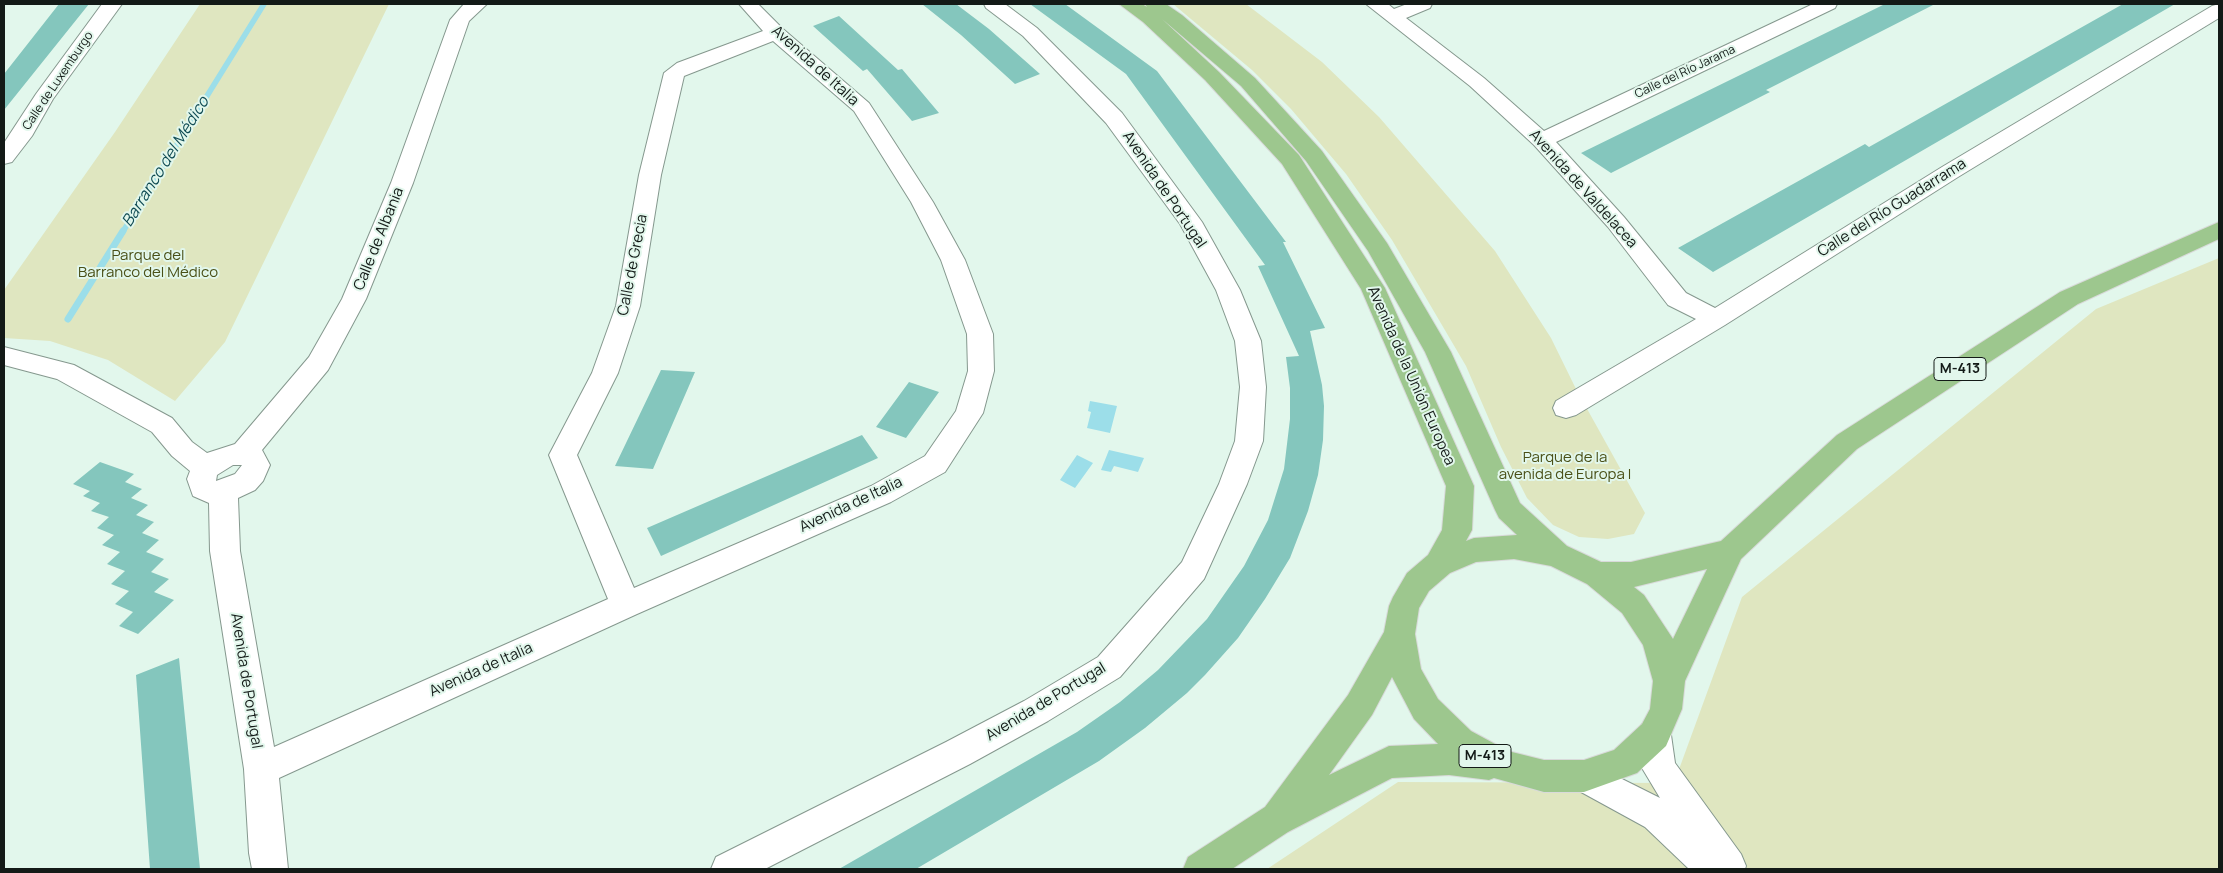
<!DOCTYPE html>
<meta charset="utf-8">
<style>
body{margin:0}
#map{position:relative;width:2223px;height:873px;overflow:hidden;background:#e2f7ec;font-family:Manrope,sans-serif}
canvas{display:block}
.frame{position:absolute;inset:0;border:5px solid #131a17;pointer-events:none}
</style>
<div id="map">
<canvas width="2223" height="873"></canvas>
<div class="frame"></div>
</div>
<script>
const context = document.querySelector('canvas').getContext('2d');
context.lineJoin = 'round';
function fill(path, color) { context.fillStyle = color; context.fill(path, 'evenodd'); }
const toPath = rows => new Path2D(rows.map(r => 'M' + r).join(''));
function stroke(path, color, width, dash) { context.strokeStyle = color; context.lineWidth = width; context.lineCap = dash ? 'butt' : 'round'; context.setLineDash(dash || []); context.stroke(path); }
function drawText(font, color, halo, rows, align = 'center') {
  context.font = font + ' Manrope,sans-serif'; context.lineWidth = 4; context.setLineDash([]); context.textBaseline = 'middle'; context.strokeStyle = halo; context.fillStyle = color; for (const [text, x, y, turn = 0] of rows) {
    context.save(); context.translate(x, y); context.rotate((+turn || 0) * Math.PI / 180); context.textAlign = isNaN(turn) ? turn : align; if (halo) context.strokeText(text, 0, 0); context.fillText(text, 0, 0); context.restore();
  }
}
fill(toPath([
 [200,4,389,4,225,342,175,401,108,360,50,341,4,338,4,290,115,132],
 [1173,4,1246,4,1322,62,1379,117,1495,251,1551,338,1576,389,1645,513,1634,534,1608,539,1579,537,1553,525,1527,498,1501,447,1466,366,1392,240,1346,174,1291,109,1252,70],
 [2219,258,2219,869,1267,869,1398,782,1674,783,1742,597,2096,309]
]), '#dfe6c0');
fill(toPath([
 [1090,401,1117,406,1110,433,1087,428,1091,412,1088,411],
 [1109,450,1144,458,1138,472,1114,466,1111,472,1101,470],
 [1077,455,1093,463,1075,488,1060,480]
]), '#9cdee9');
stroke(toPath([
 [122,233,264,4]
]), '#9cdee9', 5.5);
stroke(toPath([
 [68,319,123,231]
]), '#9cdee9', 7);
fill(toPath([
 [59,4,89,4,4,110,4,74],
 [922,4,956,4,989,29,1040,74,1015,84,961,35],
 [1030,4,1065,4,1157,71,1286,242,1283,242,1325,328,1310,331,1322,385,1324,406,1323,440,1318,475,1308,511,1290,558,1265,599,1238,638,1205,675,1187,693,1145,728,1099,761,916,869,839,869,1077,732,1120,702,1158,670,1207,619,1244,566,1268,520,1284,469,1290,419,1290,388,1286,357,1299,356,1258,266,1265,265,1126,74],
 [1885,4,1935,4,1766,90,1770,92,1611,173,1581,153],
 [2123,4,2175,4,1713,272,1678,248,1865,144,1869,147],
 [839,16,898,70,902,69,939,113,912,121,867,69,863,71,813,26],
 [661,370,695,372,653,469,615,466],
 [909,382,939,392,906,438,876,427],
 [862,435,878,458,661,556,647,528],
 [100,462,134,474,125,482,142,489,131,498,148,505,136,515,154,522,142,533,159,540,146,552,164,559,151,572,169,579,154,592,174,600,138,634,119,626,133,612,115,604,129,591,111,584,125,571,107,564,120,552,102,545,114,535,97,528,109,517,91,511,100,503,83,496,90,491,73,484],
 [179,658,200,869,150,869,136,675]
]), '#84c6bd');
const minor = toPath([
 [102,4,122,4,53,99,32,136,12,162,4,164,4,143,36,94,102,4],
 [464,4,487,4,469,21,413,183,366,299,328,370,262,450,270,465,263,481,255,490,238,498,240,551,274,747,608,599,549,455,592,373,616,306,639,175,664,73,677,63,763,31,739,4,758,4,783,29,869,103,933,202,965,260,993,334,994,371,983,413,945,472,891,502,637,614,279,778,288,869,252,869,249,853,244,769,210,551,209,503,193,496,187,479,190,471,172,456,152,432,57,379,4,365,4,347,74,365,172,418,192,442,207,453,235,444,309,357,342,299,391,183,450,20,464,4],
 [773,41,854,111,911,202,941,260,967,334,968,371,956,411,925,456,871,486,634,588,577,455,618,373,640,306,661,175,684,76,773,41],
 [233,465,242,465,235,474,216,481,217,475,233,465],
 [984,4,1005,4,1037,28,1122,113,1202,222,1240,290,1261,341,1266,387,1263,441,1247,484,1204,579,1120,677,1048,721,970,764,765,869,711,869,716,857,946,742,1024,701,1098,657,1182,562,1219,484,1235,441,1240,387,1235,341,1216,290,1180,224,1106,123,1023,36,986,8,984,4],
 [1366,4,1388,4,1394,9,1407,4,1432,4,1430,8,1406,18,1484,78,1544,131,1813,4,1837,4,1835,8,1556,142,1624,217,1686,293,1715,308,1942,167,2212,6,2219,4,2219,18,1958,177,1725,325,1576,415,1566,418,1556,415,1553,408,1556,401,1696,319,1668,305,1608,227,1534,145,1470,86,1366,4],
 [1654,720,1666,724,1671,735,1675,763,1741,854,1746,866,1745,869,1689,869,1645,827,1572,787,1567,776,1572,765,1584,760,1660,798,1642,768,1637,735,1642,724,1654,720]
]);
const primary = toPath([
 [1119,4,1142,4,1147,7,1145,4,1166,4,1182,15,1255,78,1322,151,1387,243,1451,352,1520,503,1567,546,1601,562,1631,562,1721,541,1837,435,2060,292,2219,222,2219,239,2078,304,1857,449,1741,559,1685,681,1682,709,1666,746,1637,773,1584,792,1544,792,1494,778,1489,780,1449,775,1392,778,1288,832,1232,869,1183,869,1188,857,1265,807,1348,695,1384,632,1389,606,1393,597,1407,573,1428,555,1442,530,1446,486,1361,289,1282,164,1205,80,1143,22,1119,4],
 [1162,19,1241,86,1306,161,1368,251,1425,352,1495,510,1499,518,1517,535,1474,538,1466,541,1472,530,1474,486,1385,288,1299,155,1219,72,1162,19],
 [1514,559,1551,566,1587,584,1622,613,1643,645,1653,681,1650,709,1642,724,1614,750,1584,760,1544,760,1508,751,1471,731,1438,699,1421,669,1415,634,1419,608,1429,591,1450,573,1476,562,1514,559],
 [1707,569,1673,639,1644,595,1634,587,1707,569],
 [1392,677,1414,719,1438,744,1389,746,1329,775,1372,715,1392,677]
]);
stroke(minor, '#85988e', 2);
stroke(primary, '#d9dada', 2);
fill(minor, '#fff');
fill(primary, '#9dc78e');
drawText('12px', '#131a17', '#e2f7ec', [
 ["Calle del Río Jarama",1685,72,-25],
 ["Calle de Luxemburgo",58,81,-56]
]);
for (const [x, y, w] of [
 [1960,369,52],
 [1485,756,52]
]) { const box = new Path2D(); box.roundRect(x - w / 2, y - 11.5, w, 23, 4); context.fillStyle = '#e2f7ec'; context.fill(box); stroke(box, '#131a17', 1); }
drawText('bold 14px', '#131a17', null, [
 ["M-413",1960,369],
 ["M-413",1485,756]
]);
drawText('15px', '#131a17', '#e2f7ec', [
 ["Avenida de Italia",815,66,42],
 ["Avenida de Valdelacea",1583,189,48],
 ["Avenida de Portugal",1164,190,56],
 ["Calle del Río Guadarrama",1892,208,-32],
 ["Calle de Albania",379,239,-68],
 ["Calle de Grecia",633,265,-79],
 ["Avenida de la Unión Europea",1411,376,66],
 ["Avenida de Italia",851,505,-25],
 ["Avenida de Italia",481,670,-24],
 ["Avenida de Portugal",246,681,81],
 ["Avenida de Portugal",1046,702,-31]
]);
drawText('15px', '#4a5017', '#e2f7ec', [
 ["Parque del",148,256],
 ["Barranco del Médico",148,273],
 ["Parque de la",1565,458],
 ["avenida de Europa I",1565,475]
]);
drawText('italic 16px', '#114c54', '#e2f7ec', [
 ["Barranco del Médico",166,162,-58]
]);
</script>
